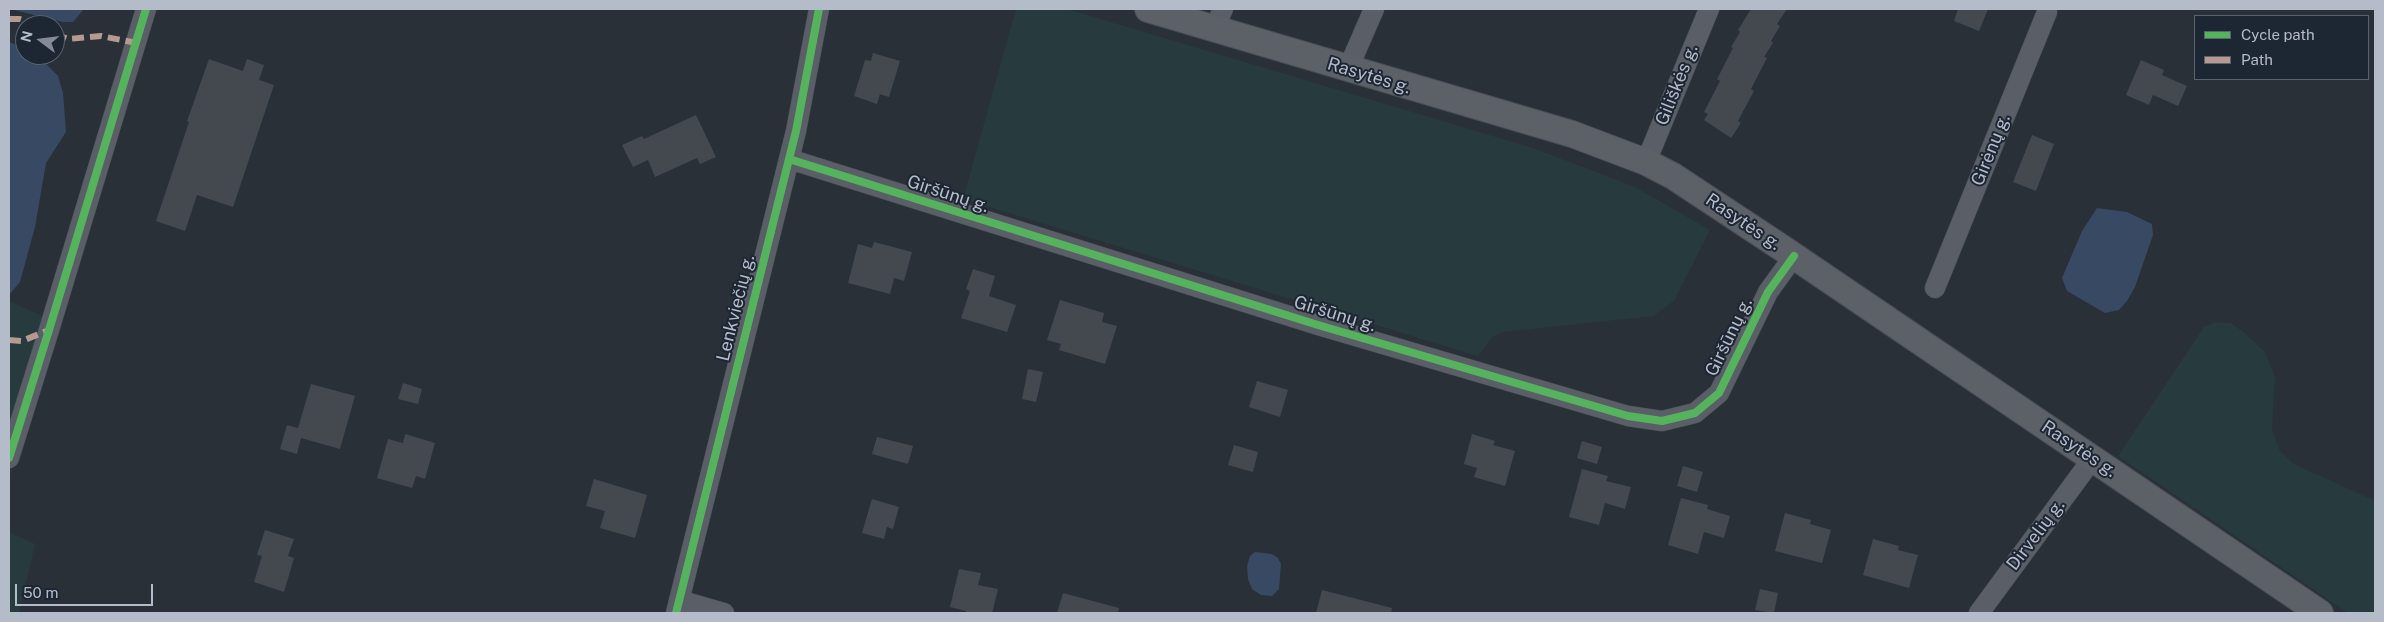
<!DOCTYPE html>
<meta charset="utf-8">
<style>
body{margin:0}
#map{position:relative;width:2384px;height:622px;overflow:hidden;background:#2a3038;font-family:"Public Sans",sans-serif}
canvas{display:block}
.frame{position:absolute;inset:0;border:10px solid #b4bcc9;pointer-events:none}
.legend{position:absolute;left:2194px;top:15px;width:175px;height:65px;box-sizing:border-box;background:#1d2633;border:1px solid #59626f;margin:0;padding:6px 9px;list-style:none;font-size:15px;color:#b4bcc9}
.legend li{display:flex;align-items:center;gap:10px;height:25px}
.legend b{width:25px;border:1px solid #59626f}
.north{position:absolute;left:15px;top:15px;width:50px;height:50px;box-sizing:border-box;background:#1d2633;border:1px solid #59626f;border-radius:50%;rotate:285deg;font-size:14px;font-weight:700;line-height:20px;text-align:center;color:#b4bcc9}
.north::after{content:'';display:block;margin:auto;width:18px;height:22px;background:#848b96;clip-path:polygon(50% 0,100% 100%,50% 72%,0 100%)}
.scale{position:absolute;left:15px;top:584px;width:138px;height:22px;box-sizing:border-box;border:2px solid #b4bcc9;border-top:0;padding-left:6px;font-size:15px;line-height:18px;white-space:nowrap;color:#b4bcc9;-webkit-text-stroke:4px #1d2633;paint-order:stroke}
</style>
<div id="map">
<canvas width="2384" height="622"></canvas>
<div class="frame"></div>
<ul class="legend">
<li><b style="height:6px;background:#56b35d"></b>Cycle path</li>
<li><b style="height:6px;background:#b69a8f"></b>Path</li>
</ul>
<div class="north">N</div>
<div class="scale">50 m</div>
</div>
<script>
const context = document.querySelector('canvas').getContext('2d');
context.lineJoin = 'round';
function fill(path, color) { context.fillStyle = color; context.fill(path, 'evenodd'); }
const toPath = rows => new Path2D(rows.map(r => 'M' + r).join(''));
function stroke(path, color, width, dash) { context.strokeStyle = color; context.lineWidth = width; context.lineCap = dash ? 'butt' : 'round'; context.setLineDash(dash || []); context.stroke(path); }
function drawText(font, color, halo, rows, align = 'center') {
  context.font = font + ' "Public Sans",sans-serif'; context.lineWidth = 4; context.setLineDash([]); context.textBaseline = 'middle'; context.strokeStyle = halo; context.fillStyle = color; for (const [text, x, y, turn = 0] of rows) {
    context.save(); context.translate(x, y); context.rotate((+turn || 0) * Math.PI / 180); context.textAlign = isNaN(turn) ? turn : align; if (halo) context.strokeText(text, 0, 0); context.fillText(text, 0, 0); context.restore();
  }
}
fill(toPath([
 [1016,9,1067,9,1533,148,1635,187,1710,230,1674,301,1653,316,1503,332,1492,337,1478,356,963,199],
 [9,301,60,324,9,479],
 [2215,322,2231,323,2245,333,2265,352,2275,377,2272,429,2280,451,2294,464,2375,501,2375,613,2348,613,2118,456,2204,327],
 [9,532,35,544,19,613,9,613]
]), '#273a3e');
fill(toPath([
 [10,9,84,9,73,22,63,22],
 [9,42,25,48,25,55,37,55,58,76,63,93,66,132,46,163,35,227,20,282,9,295],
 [2097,208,2127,212,2152,224,2153,235,2135,287,2127,301,2119,310,2105,313,2067,291,2062,278,2082,231],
 [1255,552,1272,554,1278,558,1281,564,1279,589,1272,596,1261,595,1252,589,1248,579,1247,566,1250,556]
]), '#384963');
fill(toPath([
 [1751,9,1787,9,1777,24,1780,26,1771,41,1773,43,1764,57,1767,58,1751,89,1754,91,1738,121,1741,123,1731,138,1704,120,1708,114,1704,112,1720,81,1717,79,1733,48,1731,47,1740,32,1738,30],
 [1958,9,1988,9,1979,31,1954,21],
 [873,53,900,61,889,97,880,94,877,104,854,96,865,60,871,61],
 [209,59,243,71,247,59,264,65,259,80,274,85,233,207,197,195,185,231,156,221,189,122,187,121],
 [2141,60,2164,70,2162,75,2187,86,2178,106,2153,95,2149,105,2126,95],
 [696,115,716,157,700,164,697,158,655,177,648,160,633,167,622,145,642,136,644,139],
 [2032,135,2054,144,2036,191,2013,182],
 [874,242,912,252,904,281,894,278,890,294,848,283,858,244,872,248],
 [973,269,995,276,989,296,1016,305,1007,332,961,318,970,291,966,289],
 [1060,300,1104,313,1102,322,1117,326,1105,364,1059,350,1061,344,1047,340],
 [1028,369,1043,372,1036,402,1022,399],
 [1257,381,1288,390,1280,417,1249,407],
 [403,383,422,389,418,404,398,399],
 [311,384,355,396,340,449,301,438,297,454,280,449,287,425,298,428],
 [405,434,435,443,425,479,416,476,412,488,377,478,388,439,403,443],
 [1472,434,1495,441,1493,445,1515,451,1505,486,1474,477,1477,468,1464,464],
 [877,437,913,446,908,464,872,454],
 [1582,441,1602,447,1597,464,1577,458],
 [1234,445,1258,452,1253,472,1228,465],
 [1683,466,1703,472,1697,492,1677,486],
 [1582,469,1608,476,1606,481,1631,487,1625,509,1605,503,1599,525,1569,517],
 [594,479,647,495,635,538,600,528,605,511,586,506],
 [1681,498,1708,505,1707,509,1730,516,1724,538,1704,532,1698,554,1668,545],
 [872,499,899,507,893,529,887,527,884,539,862,533],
 [1785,513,1811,520,1810,524,1831,530,1822,563,1775,551],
 [265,530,294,539,288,556,294,558,284,592,254,582,262,556,257,555],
 [1873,539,1899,546,1898,550,1918,555,1909,588,1863,575],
 [959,569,981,573,978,585,998,589,992,613,966,613,966,611,950,607],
 [1760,589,1778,593,1774,613,1755,610],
 [1322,590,1392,608,1391,613,1316,613],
 [1063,593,1119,608,1118,613,1057,613]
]), '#444950');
const minor = toPath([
 [1214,29,1223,9],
 [1348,69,1374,9],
 [789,159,1318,325,1628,416,1662,421,1695,413,1719,393,1768,292,1794,256],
 [1646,162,1709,9],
 [1935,288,2047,12],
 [9,458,49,330,146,9],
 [679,600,724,613],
 [676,613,796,131,819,9],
 [1979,613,2093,458]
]);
const major = toPath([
 [1148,9,1572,134,1646,162,1673,176,1785,250,2320,613]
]);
stroke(minor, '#484c53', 21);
stroke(major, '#484c55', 28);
stroke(minor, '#5a5e66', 20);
stroke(major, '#5c6168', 26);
stroke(toPath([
 [9,19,20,19,39,25],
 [55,34,68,39,101,36,137,43],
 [9,340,22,341,49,330]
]), '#b69a8f', 6, [12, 6]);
stroke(toPath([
 [789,159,1318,325,1628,416,1662,421,1695,413,1719,393,1768,292,1794,256],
 [9,458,49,330,146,9],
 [676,613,796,131,819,9]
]), '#56b35d', 8);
drawText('18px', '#b4bcc9', '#1d2633', [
 ["Rasytės g.",1369,76,17],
 ["Giliškės g.",1677,85,-68],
 ["Girėnų g.",1991,150,-68],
 ["Giršūnų g.",948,194,18],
 ["Rasytės g.",1743,222,34],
 ["Lenkviečių g.",736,308,-76],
 ["Giršūnų g.",1335,314,17],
 ["Giršūnų g.",1729,337,-64],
 ["Rasytės g.",2079,449,34],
 ["Dirvelių g.",2036,535,-53]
]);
</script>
